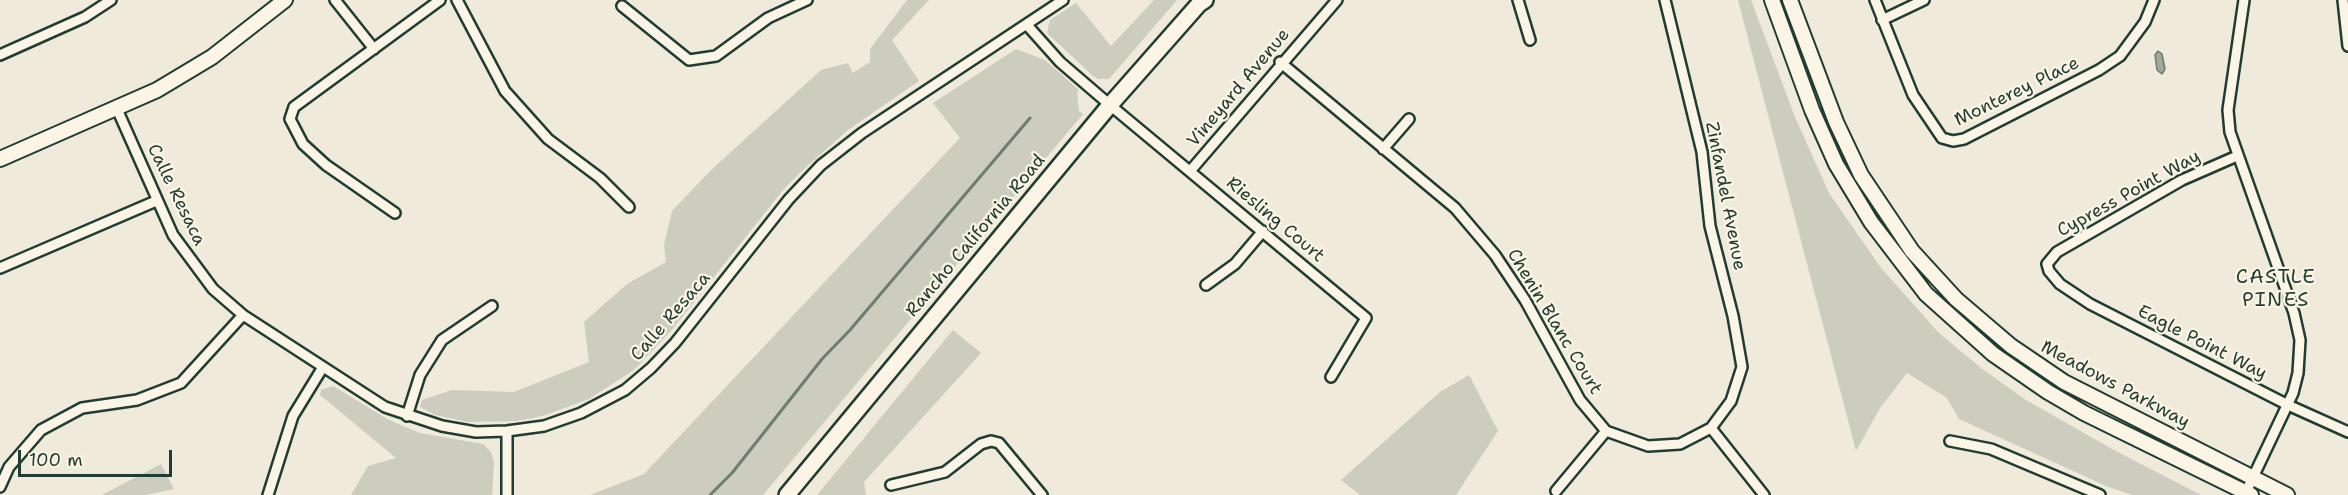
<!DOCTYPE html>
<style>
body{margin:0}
#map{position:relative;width:2348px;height:495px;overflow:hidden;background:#efeada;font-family:"Shantell Sans",sans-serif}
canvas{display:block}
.scale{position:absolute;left:18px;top:450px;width:154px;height:27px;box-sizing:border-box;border:3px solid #1f3d34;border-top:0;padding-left:8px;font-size:18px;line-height:21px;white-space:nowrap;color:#1f3d34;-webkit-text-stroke:4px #fcf5e5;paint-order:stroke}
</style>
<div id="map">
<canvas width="2348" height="495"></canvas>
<div class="scale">100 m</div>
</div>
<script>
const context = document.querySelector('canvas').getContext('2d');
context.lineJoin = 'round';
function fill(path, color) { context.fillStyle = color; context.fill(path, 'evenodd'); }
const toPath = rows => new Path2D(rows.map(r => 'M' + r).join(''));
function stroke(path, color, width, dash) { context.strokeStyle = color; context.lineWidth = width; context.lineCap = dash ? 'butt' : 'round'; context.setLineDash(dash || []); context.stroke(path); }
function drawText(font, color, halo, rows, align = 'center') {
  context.font = font + ' "Shantell Sans",sans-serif'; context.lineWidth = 4.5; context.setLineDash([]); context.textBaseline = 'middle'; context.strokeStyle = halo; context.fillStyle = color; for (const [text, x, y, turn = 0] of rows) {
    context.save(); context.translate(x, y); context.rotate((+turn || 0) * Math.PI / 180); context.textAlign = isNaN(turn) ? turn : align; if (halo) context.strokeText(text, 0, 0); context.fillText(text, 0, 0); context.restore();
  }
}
fill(toPath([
 [907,0,929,0,892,40,919,81,848,130,804,169,783,190,671,331,634,370,589,399,543,416,517,421,468,422,435,415,420,407,422,400,452,390,514,392,589,362,584,322,627,284,666,262,664,245,672,211,711,170,821,70,848,63,853,73,870,62,870,49],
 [1154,0,1177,0,1109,79,1098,79,1092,75,1047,33,1050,20,1076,3,1111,46],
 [1738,0,1751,0,1795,117,1829,193,1881,268,1938,332,1981,368,2026,400,2112,449,2201,495,2132,495,2106,486,1959,419,1947,398,1907,373,1880,408,1856,451],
 [1016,49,1045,60,1079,90,1077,93,1079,111,1083,114,763,495,590,495,644,474,960,138,933,103],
 [953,330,981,353,864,482,866,495,817,495],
 [1469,375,1498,431,1456,495,1360,495,1341,480,1440,392],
 [333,386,389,420,420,433,483,444,491,452,494,462,492,495,351,495,368,466,396,458,320,395,321,390],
 [161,464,174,489,146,495,102,495]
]), '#cccdbf');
const water = toPath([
 [2158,51,2162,54,2165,69,2162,74,2157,70,2155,55,2158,51]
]);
fill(water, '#9fa89a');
stroke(water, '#6c7d71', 1.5);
stroke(toPath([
 [710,495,732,473,822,359,850,330,1030,118]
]), '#6c7d71', 3);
const minor = toPath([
 [335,0,374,49],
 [457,0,505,91,548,139,600,178,629,207],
 [1518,0,1530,40],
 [1875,0,1913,95,1942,138,1953,141,1964,139,2099,70,2120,56,2145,22,2154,0],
 [2244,0,2228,110,2230,132,2294,313,2300,340,2298,373,2293,393,2246,492],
 [2343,0,2348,46],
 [622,6,689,60,716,56,768,18,807,0],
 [1882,20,1924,0],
 [1027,25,1060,62,1110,105,1366,318,1331,377],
 [0,55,85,17,111,0],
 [1280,62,1455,208,1495,255,1525,300,1580,400,1606,431,1648,446,1680,444,1711,428,1731,401,1742,367,1733,316,1710,226,1702,152,1665,0],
 [117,109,173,235,213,289,243,315,385,407,442,426,476,432,507,431,544,426,581,413,625,390,651,368,675,343,789,199,821,165,862,133,1063,0],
 [1383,149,1409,119],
 [2237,156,2182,180,2057,252,2047,264,2049,271,2060,284,2090,304,2288,405,2348,432],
 [1191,170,1337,0],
 [395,213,326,165,303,144,290,119,294,107,440,0],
 [0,268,156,201],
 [1206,285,1235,264,1263,231],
 [407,416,420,375,442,340,492,306],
 [1711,428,1764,495],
 [507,431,507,495],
 [1950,441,1991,449,2100,495],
 [891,485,945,472,981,444,991,441,999,443,1042,495],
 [0,487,9,467,41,430,82,408,137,400,181,383,243,315],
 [1556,491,1606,431],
 [268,495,293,416,323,367]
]);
const secondary = toPath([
 [1772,0,1812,110,1836,164,1871,222,1926,294,1993,354,2048,392,2084,413,2251,495],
 [1790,0,1836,122,1861,175,1912,251,1956,299,2011,346,2064,382,2287,495],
 [0,159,157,90,212,57,285,0]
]);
const primary = toPath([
 [787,495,1110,105,1199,4,1205,0]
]);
stroke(minor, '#1f3d34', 14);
stroke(secondary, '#1f3d34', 18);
stroke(primary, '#1f3d34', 20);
stroke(minor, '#fcf5e5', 9);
stroke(secondary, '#fcf5e5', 14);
stroke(primary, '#fcf5e5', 15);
drawText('18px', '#1f3d34', '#fcf5e5', [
 ["Vineyard Avenue",1239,88,-50],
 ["Monterey Place",2017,92,-26],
 ["Cypress Point Way",2129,194,-29],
 ["Calle Resaca",176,195,64],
 ["Zinfandel Avenue",1725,196,79],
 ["Riesling Court",1275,220,40],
 ["Rancho California Road",976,236,-50],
 ["Calle Resaca",671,317,-49],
 ["Chenin Blanc Court",1554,322,59],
 ["Eagle Point Way",2202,343,27],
 ["Meadows Parkway",2115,385,28]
]);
context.letterSpacing = '1.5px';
drawText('20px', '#1f3d34', '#fcf5e5', [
 ["CASTLE",2276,278],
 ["PINES",2276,301]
]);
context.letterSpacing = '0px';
</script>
